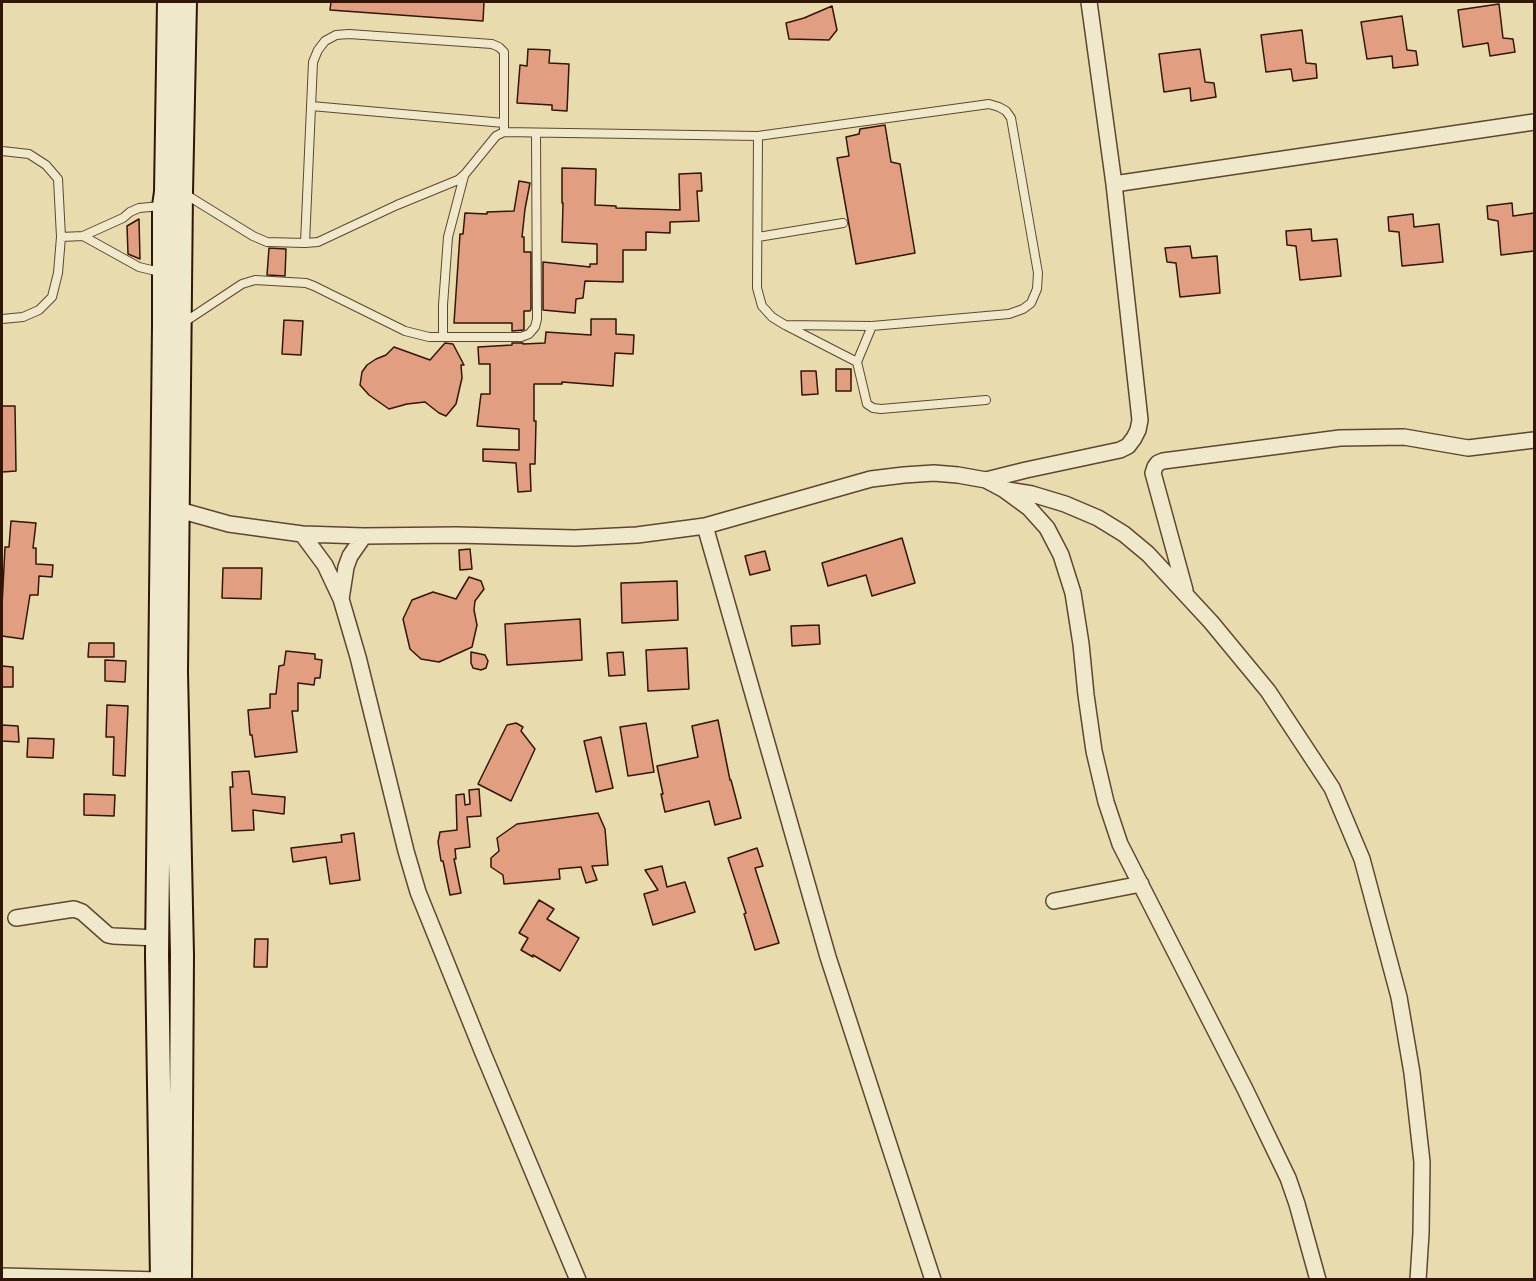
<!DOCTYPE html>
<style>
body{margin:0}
#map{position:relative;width:1536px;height:1281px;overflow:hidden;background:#e8dbad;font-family:Vollkorn,serif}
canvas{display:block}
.frame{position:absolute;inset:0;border:3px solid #311507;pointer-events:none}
</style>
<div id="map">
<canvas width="1536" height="1281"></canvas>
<div class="frame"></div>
</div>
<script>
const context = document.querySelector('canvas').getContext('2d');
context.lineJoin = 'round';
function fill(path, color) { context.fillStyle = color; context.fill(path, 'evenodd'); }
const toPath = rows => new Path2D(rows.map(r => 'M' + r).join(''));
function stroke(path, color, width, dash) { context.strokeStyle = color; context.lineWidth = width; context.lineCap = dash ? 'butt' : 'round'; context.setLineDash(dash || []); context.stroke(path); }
const building = toPath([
 [331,2,484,2,483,21,330,10,331,2],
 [1499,4,1503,38,1513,39,1515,52,1490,56,1488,43,1463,47,1458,10,1499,4],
 [832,6,837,30,829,40,789,39,786,23,804,18,832,6],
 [1402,16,1407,50,1416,51,1418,65,1393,68,1392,56,1367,59,1361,22,1402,16],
 [1302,30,1306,63,1316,64,1317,78,1293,81,1291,69,1266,72,1261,35,1302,30],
 [528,49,550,50,549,63,569,64,567,111,552,110,552,105,517,103,520,65,527,66,528,49],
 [1200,49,1205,82,1214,83,1216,97,1191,101,1190,88,1164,92,1159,54,1200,49],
 [885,125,891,162,900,164,915,253,856,264,837,158,849,156,846,137,859,134,860,129,885,125],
 [562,168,596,169,595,205,616,206,616,208,680,210,679,174,701,173,702,191,697,191,699,221,670,222,670,233,646,232,646,250,623,250,623,282,585,281,583,298,576,299,575,313,543,310,543,262,590,267,590,264,597,264,597,244,562,242,563,203,562,203,562,168],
 [519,181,530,183,525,209,522,237,524,237,524,252,531,252,531,309,530,311,524,311,524,330,512,331,512,323,454,323,460,234,463,234,465,213,487,214,487,212,514,211,519,181],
 [1512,203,1513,216,1534,213,1534,251,1501,255,1498,221,1488,219,1487,206,1512,203],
 [1413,214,1414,227,1439,224,1443,262,1402,266,1399,232,1389,231,1388,217,1413,214],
 [139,219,140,259,128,254,127,226,139,219],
 [1311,229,1312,241,1337,239,1341,276,1300,280,1296,246,1287,245,1286,231,1311,229],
 [1190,246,1192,258,1217,256,1220,293,1180,297,1176,263,1167,262,1165,248,1190,246],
 [269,248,286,249,285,276,267,275,269,248],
 [591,319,616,319,616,334,634,335,633,354,615,353,613,386,562,382,562,384,534,384,534,421,536,421,535,464,530,464,531,491,518,492,516,463,483,461,483,449,519,450,519,429,477,426,481,394,490,394,490,364,479,364,478,347,512,345,512,343,523,343,523,344,545,343,546,332,591,335,591,319],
 [284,320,303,321,301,355,282,354,284,320],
 [445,343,453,344,464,365,461,365,462,378,456,404,446,416,439,413,425,402,407,404,389,409,369,395,360,385,362,372,367,365,376,359,386,355,394,347,430,360,445,343],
 [836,369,851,369,851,391,836,391,836,369],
 [801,371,816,371,818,394,802,395,801,371],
 [2,406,15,406,16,471,2,472,2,406],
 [11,521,36,523,33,548,36,548,36,564,53,565,52,577,39,576,38,595,30,595,23,639,2,636,2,606,5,547,9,547,11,521],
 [902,538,915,583,872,596,866,575,828,586,822,563,902,538],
 [470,549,472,569,460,570,459,550,470,549],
 [765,551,770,570,750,575,745,556,765,551],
 [223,568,262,568,261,599,222,598,223,568],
 [469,577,481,581,484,589,475,601,474,610,477,625,472,647,439,662,421,659,410,649,403,619,412,600,433,592,456,599,469,577],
 [677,581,678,620,622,623,621,583,677,581],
 [580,619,582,660,507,665,505,624,580,619],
 [819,625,820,644,792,646,791,626,819,625],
 [89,643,114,643,114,657,88,657,89,643],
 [687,648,689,689,648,691,646,650,687,648],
 [286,651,315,654,315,659,322,660,320,678,315,678,314,685,298,683,298,711,292,711,297,752,255,757,252,735,250,735,248,710,270,708,270,694,276,694,279,666,284,665,286,651],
 [471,652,485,655,488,661,486,668,481,670,473,668,471,663,471,652],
 [623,652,625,675,609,676,607,653,623,652],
 [105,660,126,661,125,682,105,681,105,660],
 [2,666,13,667,13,687,2,687,2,666],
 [107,705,128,706,125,776,113,775,114,737,106,737,107,705],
 [718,720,730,780,731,780,741,818,715,825,709,801,665,812,661,794,663,794,657,766,698,757,692,726,718,720],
 [516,723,523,727,521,731,535,749,511,801,478,784,507,725,516,723],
 [646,723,654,772,628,776,620,727,646,723],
 [2,725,18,726,19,742,2,741,2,725],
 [601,737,613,788,596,792,584,741,601,737],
 [28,738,54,739,53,758,27,757,28,738],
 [249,771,252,794,285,797,284,814,253,810,254,830,232,831,230,787,233,787,232,772,249,771],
 [479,789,481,816,467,817,470,847,455,849,456,859,454,859,461,893,450,895,443,861,441,861,438,842,440,832,457,830,456,795,464,794,465,805,470,804,469,790,479,789],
 [84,794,115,795,114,816,84,815,84,794],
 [598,813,605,829,608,865,592,866,597,880,586,883,581,867,559,869,560,879,504,884,503,875,491,867,491,858,499,851,497,838,517,824,598,813],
 [354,833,360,880,330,884,326,857,293,862,291,848,342,842,341,835,354,833],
 [757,848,763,866,755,868,779,943,755,950,744,914,746,913,728,858,757,848],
 [662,866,667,887,685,882,695,912,653,925,644,894,658,890,645,870,662,866],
 [539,900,554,909,547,919,579,938,560,971,533,955,533,957,521,950,528,938,519,933,539,900],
 [255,939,268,939,267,967,254,967,255,939]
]);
fill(building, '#e29e80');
stroke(building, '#311507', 1.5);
const lane = toPath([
 [311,106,504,123],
 [2,151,29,154,46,165,58,179,61,237,58,273,52,297,39,310,23,317,2,319],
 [185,194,253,236,267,242,305,243,318,242,397,205,458,180,465,174,496,136,504,132,758,136,989,104,999,107,1006,111,1011,118,1038,273,1037,289,1031,303,1023,309,1009,314,872,326,785,325,772,317,762,306,757,288,758,136],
 [83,236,139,267,160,272],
 [61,237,83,236,123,218,130,212,139,208,161,206],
 [758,237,843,223],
 [305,243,313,62,318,50,325,41,336,35,349,34,492,44,499,47,504,52,504,132],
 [183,323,242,284,255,280,306,283,314,286,405,331,429,337,521,337,529,334,535,327,537,319,536,133],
 [787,326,857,362],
 [872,326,857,362,867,404,873,408,881,409,986,400],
 [443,337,443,305,448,237,464,176]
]);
const street = toPath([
 [1114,184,1534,122],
 [986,480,1026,470,1120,450,1128,446,1134,438,1138,430,1140,420,1114,184,1089,2],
 [1007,490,1032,494,1065,504,1098,518,1124,534,1148,554,1211,622,1268,691,1332,788,1362,859,1399,997,1412,1073,1422,1162,1421,1233,1418,1280],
 [179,510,229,524,302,534,364,536,456,535,575,538,637,535,705,526,871,479,904,475,934,473,958,475,986,480,1003,489,1029,508,1047,528,1061,555,1073,593,1081,644,1086,695,1094,751,1106,802,1120,844,1245,1089,1288,1178,1297,1204,1318,1280],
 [705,526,828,957,933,1280],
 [302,534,325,565,341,599,358,657,406,851,418,892,483,1053,578,1280],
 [1185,590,1153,473,1155,467,1158,463,1163,461,1340,438,1404,437,1468,448,1534,440],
 [341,599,346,567,350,556,364,536],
 [1054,901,1141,884],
 [16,918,74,909,82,912,108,935,113,936,157,938],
 [2,1276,160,1280]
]);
const secondary = toPath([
 [162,1280,157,955,164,325,164,206,166,192,169,2],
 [180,1280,182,955,176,672,181,192,185,2]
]);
stroke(lane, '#5f4630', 10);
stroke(street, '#5f4630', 18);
stroke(secondary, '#311507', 26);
stroke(lane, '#f0e8ca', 8);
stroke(street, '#f0e8ca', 15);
stroke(secondary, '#f0e8ca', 22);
</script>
